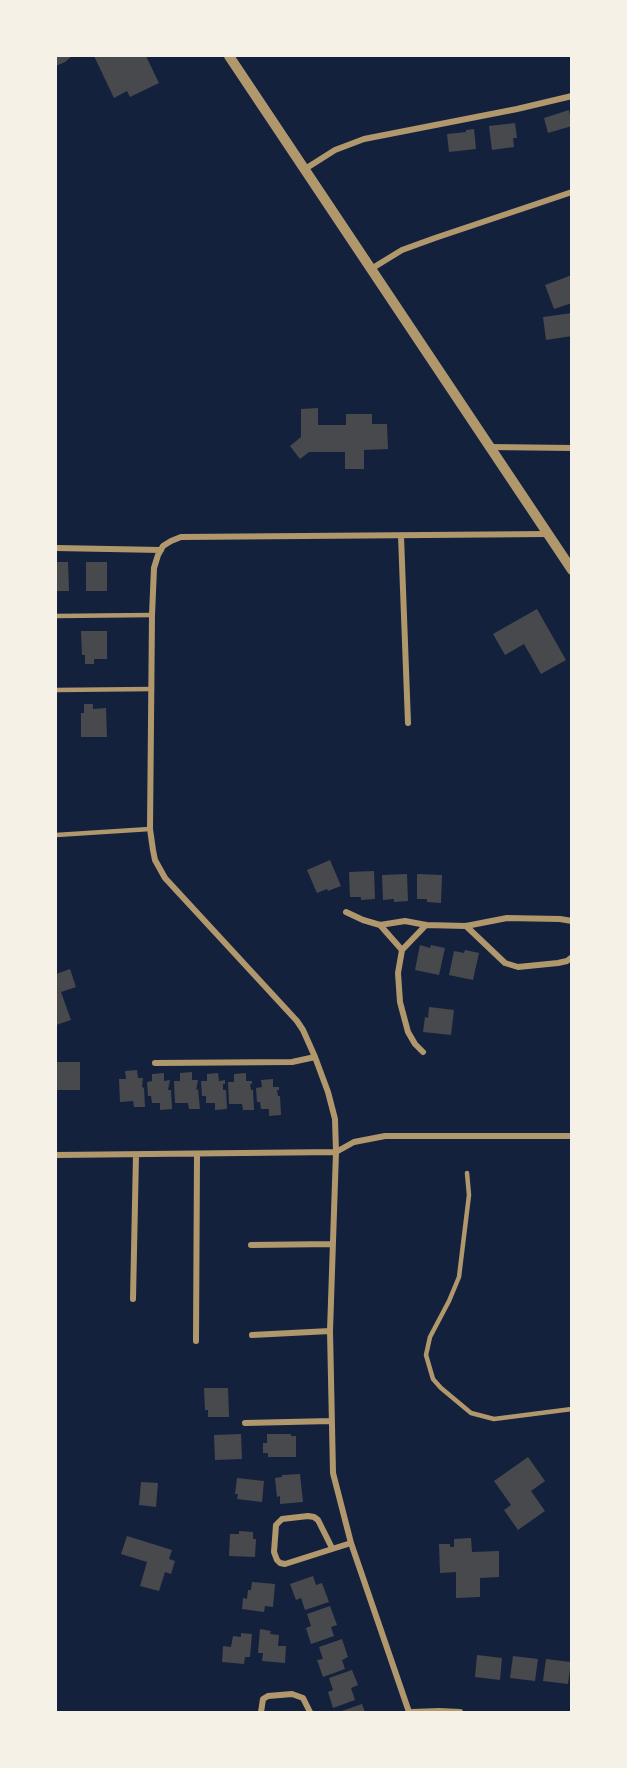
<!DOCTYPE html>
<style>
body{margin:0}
#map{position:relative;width:627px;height:1768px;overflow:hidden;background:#14213d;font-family:Arial,sans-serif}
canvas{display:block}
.frame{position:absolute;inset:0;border:57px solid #f6f1e7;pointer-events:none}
</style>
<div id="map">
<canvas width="627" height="1768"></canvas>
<div class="frame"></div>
</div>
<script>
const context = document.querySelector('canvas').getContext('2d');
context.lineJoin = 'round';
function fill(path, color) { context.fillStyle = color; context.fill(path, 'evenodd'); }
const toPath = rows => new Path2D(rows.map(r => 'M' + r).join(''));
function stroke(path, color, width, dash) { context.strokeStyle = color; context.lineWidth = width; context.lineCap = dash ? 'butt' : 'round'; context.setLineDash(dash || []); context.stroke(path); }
fill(toPath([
 [56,56,72,56,65,62,56,66],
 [94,56,146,56,159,83,130,97,127,91,114,98],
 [569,110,572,126,548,133,544,118],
 [515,123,517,138,513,138,514,147,492,150,489,126],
 [474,129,476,149,449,152,447,134,466,132,466,130],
 [572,275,572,303,554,309,545,285],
 [572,313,572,336,546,340,543,317],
 [318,408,318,425,346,425,346,414,372,414,372,424,387,424,388,449,364,450,364,469,345,469,345,452,309,452,300,459,290,446,301,437,301,409],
 [56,562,68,562,69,591,56,591],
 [86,562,107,562,107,591,86,591],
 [537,609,566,660,541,674,524,644,505,655,493,634],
 [81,631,107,631,107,659,94,659,94,664,85,664,85,655,82,655],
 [84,704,93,704,93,709,106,708,107,737,81,737,81,713,84,713],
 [330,860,341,886,328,891,327,889,317,893,307,870],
 [374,871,375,899,361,900,361,897,350,897,349,872],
 [407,874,408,901,394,902,394,899,383,900,382,875],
 [417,874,442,875,441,903,427,902,427,899,417,899],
 [420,945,430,948,431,945,445,948,439,975,415,970],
 [465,950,479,953,473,980,449,975,454,951,464,953],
 [70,969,76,987,61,992,71,1020,56,1025,56,974],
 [429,1007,454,1010,451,1035,423,1032,425,1017,428,1018],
 [56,1062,80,1062,80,1090,56,1090],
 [137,1070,138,1078,143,1078,142,1087,144,1088,145,1107,134,1107,133,1101,120,1102,119,1079,126,1079,125,1071],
 [192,1072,192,1080,198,1080,196,1090,198,1089,200,1109,189,1109,188,1103,175,1103,174,1081,180,1081,180,1073],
 [164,1073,164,1081,170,1080,168,1090,171,1090,172,1109,160,1110,160,1103,152,1103,151,1096,148,1096,147,1082,152,1081,152,1074],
 [218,1073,219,1081,225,1080,225,1084,223,1084,223,1090,226,1090,227,1109,215,1110,215,1103,206,1103,206,1096,202,1096,201,1081,207,1081,207,1074],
 [246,1073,246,1081,252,1081,252,1084,250,1084,251,1090,253,1090,254,1110,243,1110,242,1104,229,1104,228,1082,234,1082,234,1074],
 [273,1079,273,1087,279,1087,279,1090,277,1090,278,1096,280,1096,281,1115,269,1116,269,1109,261,1109,260,1102,257,1102,256,1088,262,1087,261,1080],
 [204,1388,228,1388,229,1417,208,1417,208,1410,205,1410],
 [241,1434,242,1459,215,1460,214,1435],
 [267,1434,291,1434,291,1436,296,1436,296,1457,268,1457,268,1453,263,1453,263,1443,267,1443],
 [528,1457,545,1481,531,1491,545,1511,518,1530,504,1510,511,1505,494,1481],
 [300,1474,303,1502,280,1504,280,1496,277,1497,275,1478,282,1477,282,1475],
 [237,1478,264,1481,262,1502,237,1499,238,1494,235,1494],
 [141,1482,158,1483,156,1507,139,1505],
 [239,1531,253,1532,253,1539,256,1539,255,1557,229,1556,230,1534,239,1534],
 [127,1536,172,1550,169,1559,175,1561,171,1574,165,1572,159,1591,140,1586,147,1562,121,1554],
 [471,1538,472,1552,499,1551,499,1577,480,1578,480,1597,456,1598,456,1572,440,1573,439,1544,450,1544,450,1547,454,1547,454,1539],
 [313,1576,316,1585,322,1583,329,1602,305,1610,301,1598,296,1600,290,1584],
 [252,1582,275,1584,273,1607,265,1606,264,1612,242,1609,243,1598,247,1599,248,1590,251,1590],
 [330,1606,337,1625,331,1627,334,1636,311,1644,306,1628,311,1626,307,1614],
 [260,1629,271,1631,270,1634,279,1635,278,1646,286,1646,285,1663,262,1661,263,1653,258,1653],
 [241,1633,252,1634,250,1657,245,1657,244,1664,222,1662,223,1646,231,1647,233,1636,241,1637],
 [342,1639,348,1657,342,1660,345,1669,323,1677,317,1660,323,1659,319,1647],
 [477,1655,502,1658,500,1680,475,1677],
 [513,1656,538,1659,535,1681,510,1678],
 [546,1659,571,1662,568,1684,543,1681],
 [352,1670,358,1685,351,1688,355,1700,333,1708,328,1692,333,1690,329,1678],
 [362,1704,365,1712,339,1712]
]), '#48494c');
stroke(toPath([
 [56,616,152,615],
 [56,690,152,689],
 [56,835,150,829],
 [467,1173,469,1195,459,1277,449,1301,430,1337,426,1355,433,1379,441,1388,471,1413,494,1419,572,1409]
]), '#b1986c', 4.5);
stroke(toPath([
 [305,169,335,150,364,139,517,109,572,96],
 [371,269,402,250,435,238,572,192],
 [490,447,572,448],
 [401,536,408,723],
 [56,548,161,550],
 [346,912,363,920,380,925,405,921,426,925,466,926,507,918,560,919,572,921],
 [380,925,402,950],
 [466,926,505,963,518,967,558,963,567,961,572,957],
 [423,1052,415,1044,408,1032,400,1002,398,973,402,950,426,925],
 [155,1063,292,1062,315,1057],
 [56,1155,336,1152,354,1142,385,1136,572,1136],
 [251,1245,333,1244],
 [133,1299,136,1155],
 [252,1335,330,1331],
 [196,1341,197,1154],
 [245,1423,331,1421],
 [332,1548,318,1520,314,1517,308,1516,282,1519,276,1525,274,1552,277,1560,280,1563,285,1564,351,1543],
 [261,1712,263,1699,268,1696,292,1694,303,1698,310,1712],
 [409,1712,351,1543,333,1473,330,1331,336,1152,335,1119,328,1092,315,1057,303,1030,297,1021,165,878,155,860,153,850,150,829,152,615,154,568,158,555,163,546,171,541,181,537,548,534],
 [412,1712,439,1711,460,1712]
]), '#b1986c', 6);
stroke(toPath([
 [229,56,572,570]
]), '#b1986c', 10);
</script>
